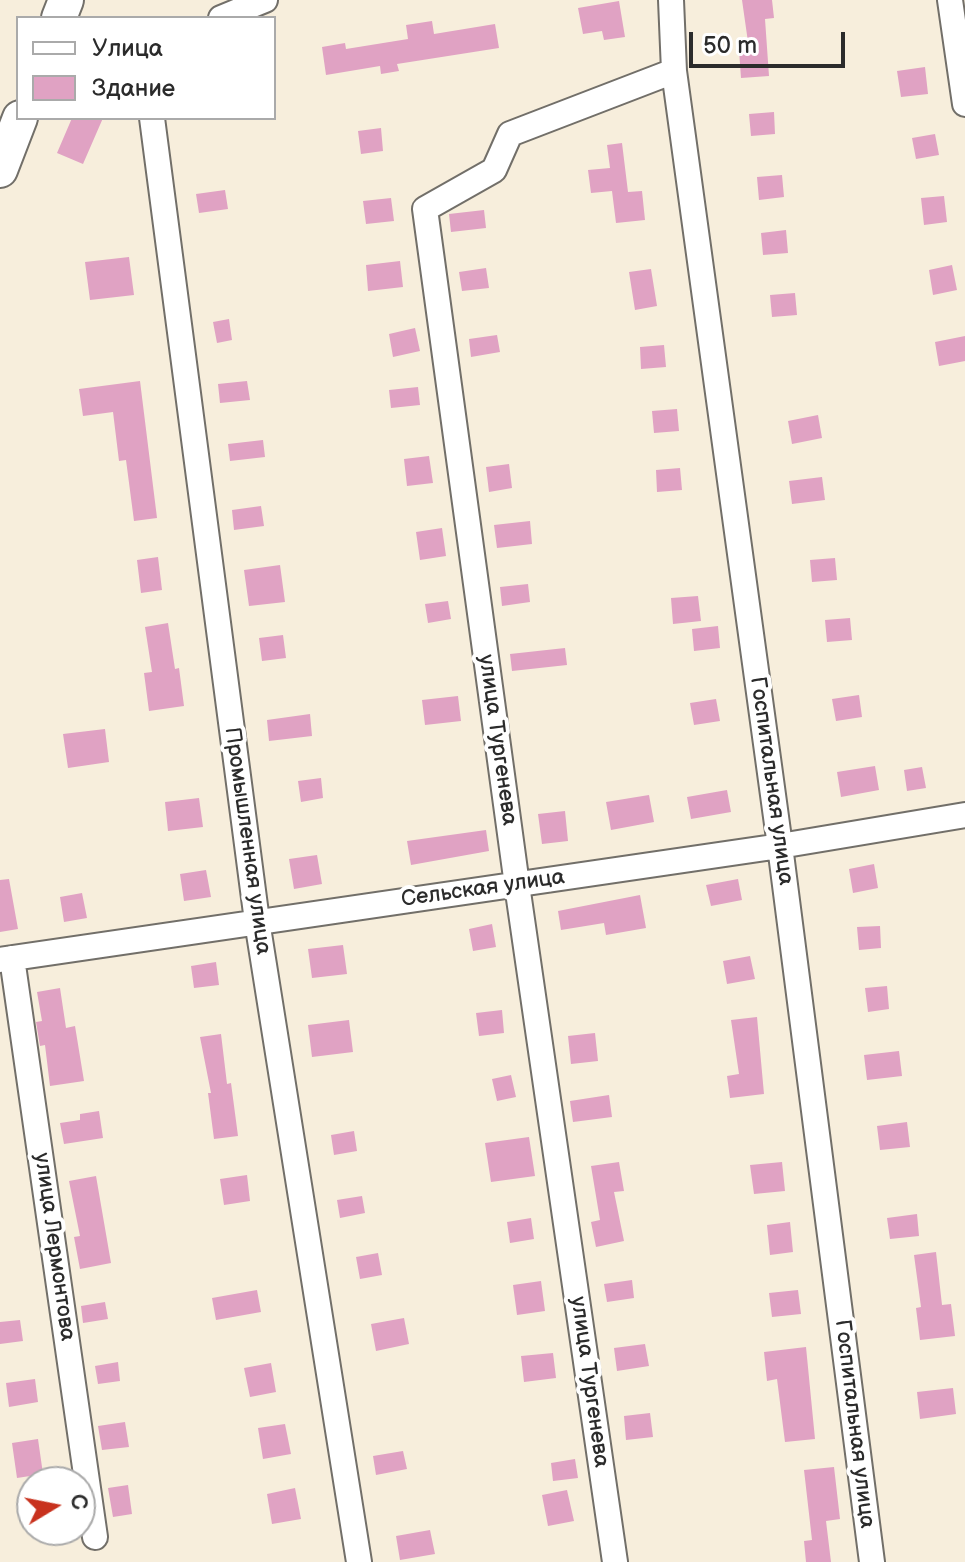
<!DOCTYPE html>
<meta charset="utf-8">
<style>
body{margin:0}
#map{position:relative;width:965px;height:1562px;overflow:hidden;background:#f7eedc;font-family:"Balsamiq Sans",sans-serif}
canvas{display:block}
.legend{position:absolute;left:16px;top:16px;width:260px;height:104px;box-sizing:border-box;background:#fff;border:2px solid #aaa;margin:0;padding:10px 14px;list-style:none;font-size:24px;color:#2b2b2b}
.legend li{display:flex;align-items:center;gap:16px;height:40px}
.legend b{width:40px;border:2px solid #aaa}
.north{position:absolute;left:16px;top:1466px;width:80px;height:80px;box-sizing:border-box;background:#fff;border:2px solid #aaa;border-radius:50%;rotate:80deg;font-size:22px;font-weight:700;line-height:32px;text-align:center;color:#2b2b2b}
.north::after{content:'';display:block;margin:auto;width:28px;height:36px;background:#c8321e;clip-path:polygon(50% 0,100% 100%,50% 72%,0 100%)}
.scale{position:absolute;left:689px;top:32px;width:156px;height:36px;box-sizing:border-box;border:4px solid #2b2b2b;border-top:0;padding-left:10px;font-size:24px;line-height:28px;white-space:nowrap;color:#2b2b2b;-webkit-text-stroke:6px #fff;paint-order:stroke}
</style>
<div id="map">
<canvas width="965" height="1562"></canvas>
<ul class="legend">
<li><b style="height:10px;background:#fff"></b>Улица</li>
<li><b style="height:22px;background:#e0a2c3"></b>Здание</li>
</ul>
<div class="north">С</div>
<div class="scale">50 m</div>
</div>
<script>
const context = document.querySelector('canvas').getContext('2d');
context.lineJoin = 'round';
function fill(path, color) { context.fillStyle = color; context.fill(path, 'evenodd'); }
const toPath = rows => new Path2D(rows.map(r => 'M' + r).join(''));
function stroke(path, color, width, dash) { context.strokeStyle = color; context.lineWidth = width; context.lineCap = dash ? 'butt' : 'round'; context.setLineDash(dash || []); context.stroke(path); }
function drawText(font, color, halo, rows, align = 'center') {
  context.font = font + ' "Balsamiq Sans",sans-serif'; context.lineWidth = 8; context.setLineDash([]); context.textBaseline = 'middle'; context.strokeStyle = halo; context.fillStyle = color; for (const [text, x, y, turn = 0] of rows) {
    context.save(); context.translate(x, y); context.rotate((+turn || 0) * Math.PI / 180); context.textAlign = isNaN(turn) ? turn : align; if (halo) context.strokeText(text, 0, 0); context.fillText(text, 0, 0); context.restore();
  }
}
fill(toPath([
 [742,0,772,0,774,18,765,19,769,76,741,78,739,50,749,49],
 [619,1,625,37,604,40,602,31,583,34,578,8],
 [432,21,434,34,495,24,499,48,397,64,399,71,381,74,380,66,326,75,322,47,345,43,346,49,408,39,406,25],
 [925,67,928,94,901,97,897,71],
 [774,112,775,134,751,136,749,114],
 [72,118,103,118,83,164,57,153],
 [381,128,383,151,361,154,358,131],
 [935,134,939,155,916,159,912,138],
 [622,143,628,192,642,191,645,220,616,223,612,191,591,193,588,170,610,168,607,145],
 [782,175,784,197,759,200,757,177],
 [225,190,228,209,199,213,196,194],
 [944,196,947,222,924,225,921,198],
 [391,198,394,221,366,224,363,201],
 [484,210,486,228,451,232,449,214],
 [786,230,788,253,763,255,761,233],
 [129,257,134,295,90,300,85,262],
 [400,261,403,287,368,291,366,265],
 [952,265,957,290,933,295,929,270],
 [486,268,489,288,462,291,459,272],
 [651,269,657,306,635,310,629,272],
 [795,293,797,315,772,317,770,295],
 [229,319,232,340,217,343,213,322],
 [415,328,420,351,393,357,389,334],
 [497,335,500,352,471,357,469,339],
 [965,336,965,361,939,366,935,342],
 [664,345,666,367,641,369,640,347],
 [140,381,157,518,134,521,126,460,119,461,113,412,83,416,79,389],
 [247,381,250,400,220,403,218,384],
 [418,387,420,405,391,408,389,390],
 [677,409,679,431,654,433,652,411],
 [818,415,822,438,792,444,788,421],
 [263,440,265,457,230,461,228,444],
 [429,456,433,483,407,486,404,459],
 [509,464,512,488,489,492,486,467],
 [680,468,682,490,657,492,656,470],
 [822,477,825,500,792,504,789,481],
 [261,506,264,526,234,530,232,510],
 [530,521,532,544,497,548,494,525],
 [442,528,446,556,420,560,416,532],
 [158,557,162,590,141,593,137,560],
 [835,558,837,580,812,582,810,560],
 [280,565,285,602,249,606,244,570],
 [528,584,530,602,502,606,500,587],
 [698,596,701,621,673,624,671,598],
 [448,601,451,619,428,623,425,604],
 [850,618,852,640,827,642,825,620],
 [168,623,175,669,179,668,184,706,149,711,144,673,152,672,145,627],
 [718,626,720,648,694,651,692,629],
 [283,635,286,658,262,661,259,638],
 [565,648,567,665,512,671,510,654],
 [859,695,862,717,836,721,832,699],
 [458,696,461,721,425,725,422,700],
 [716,699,720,721,694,725,690,703],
 [310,714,312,736,269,741,267,720],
 [105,729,109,762,68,768,63,734],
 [875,766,879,790,841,797,837,772],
 [922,767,926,788,907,791,904,770],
 [321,778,323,798,301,802,298,781],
 [727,790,731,812,691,819,687,797],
 [649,795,654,822,611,830,606,802],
 [199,798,203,827,168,831,165,802],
 [565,811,568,841,542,844,538,814],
 [486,830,489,851,411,865,407,841],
 [317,855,322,884,294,889,289,859],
 [874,864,878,888,853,893,849,869],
 [206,870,211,897,184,901,180,874],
 [9,879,18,929,0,932,0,880],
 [738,879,742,900,711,906,706,885],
 [82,893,87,918,64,922,60,897],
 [640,895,646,928,606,935,604,923,561,930,558,911],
 [492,924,496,947,473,951,469,929],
 [880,926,881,948,859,950,857,927],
 [343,945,347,974,312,978,308,949],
 [750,956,755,979,727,984,723,961],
 [216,962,219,985,194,988,191,966],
 [887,986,889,1009,868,1012,865,988],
 [60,988,66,1028,75,1026,84,1081,50,1086,45,1045,40,1046,36,1022,42,1021,37,992],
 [502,1010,504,1033,479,1036,476,1013],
 [757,1017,764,1094,730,1098,727,1076,739,1074,731,1020],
 [349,1020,353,1052,312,1057,308,1025],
 [595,1033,598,1061,571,1064,568,1036],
 [221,1034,227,1084,231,1083,238,1136,214,1139,208,1093,211,1093,200,1037],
 [899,1051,902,1076,867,1080,864,1055],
 [511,1075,516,1097,497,1101,492,1079],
 [609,1095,612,1117,573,1122,570,1101],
 [99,1111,103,1138,64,1144,60,1123,80,1120,80,1114],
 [907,1122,910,1147,880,1150,877,1126],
 [354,1131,357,1151,334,1155,331,1135],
 [529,1137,535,1176,491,1182,485,1143],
 [619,1162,624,1191,614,1192,624,1241,596,1247,591,1222,600,1220,591,1166],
 [782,1162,785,1191,754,1194,750,1165],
 [247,1175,250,1201,224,1205,220,1179],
 [96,1176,111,1263,80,1269,74,1237,80,1236,69,1181],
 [362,1196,365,1213,340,1218,337,1200],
 [917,1214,919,1236,890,1239,887,1218],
 [531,1218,534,1239,510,1243,507,1222],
 [790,1222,793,1252,770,1255,767,1225],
 [936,1252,942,1305,951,1304,955,1336,920,1340,916,1308,921,1307,914,1255],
 [378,1253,382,1275,360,1279,356,1257],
 [632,1280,634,1298,607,1302,604,1284],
 [541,1281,545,1311,517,1315,513,1285],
 [257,1290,261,1312,216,1320,212,1298],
 [798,1290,801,1314,772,1317,769,1293],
 [105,1302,108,1319,83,1323,81,1306],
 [404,1318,409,1344,376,1351,371,1324],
 [20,1320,23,1341,0,1344,0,1322],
 [645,1344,649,1366,617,1371,614,1348],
 [806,1347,815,1439,785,1442,777,1379,767,1381,764,1352],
 [553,1353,556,1378,524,1382,521,1356],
 [118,1362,120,1381,98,1384,95,1366],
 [271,1363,276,1392,250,1397,244,1368],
 [35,1379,38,1402,9,1407,6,1383],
 [953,1388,956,1414,920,1419,917,1392],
 [650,1413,653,1437,626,1440,624,1416],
 [125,1422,129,1447,102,1450,98,1426],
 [285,1424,291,1454,263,1459,258,1428],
 [38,1439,43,1474,17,1478,12,1443],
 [403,1451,407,1469,376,1475,373,1456],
 [575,1459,578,1478,553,1481,551,1463],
 [834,1467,840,1519,826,1521,831,1562,806,1562,804,1541,812,1540,804,1470],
 [128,1485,132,1514,113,1517,108,1488],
 [295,1488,301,1519,272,1524,267,1494],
 [567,1490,574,1521,548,1526,542,1495],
 [430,1530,435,1554,400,1560,396,1536]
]), '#e0a2c3');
const street = toPath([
 [671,0,674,71,780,846,872,1562],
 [950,0,965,104],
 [221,18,265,0],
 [152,118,257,921,359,1562],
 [12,958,95,1537],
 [0,960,780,846,965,815],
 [615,1562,517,885,425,209,494,170,510,134,674,71]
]);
const secondary = toPath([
 [59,18,66,0],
 [0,170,20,118]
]);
stroke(street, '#726f69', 28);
stroke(secondary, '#726f69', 38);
stroke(street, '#fff', 24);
stroke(secondary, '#fff', 34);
drawText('22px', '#2b2b2b', '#fff', [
 ["улица Тургенева",497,740,82],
 ["Госпитальная улица",771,781,82],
 ["Промышленная улица",247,841,82],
 ["Сельская улица",483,889,-8],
 ["улица Лермонтова",54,1247,82],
 ["улица Тургенева",589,1382,82],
 ["Госпитальная улица",854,1424,83]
]);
</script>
